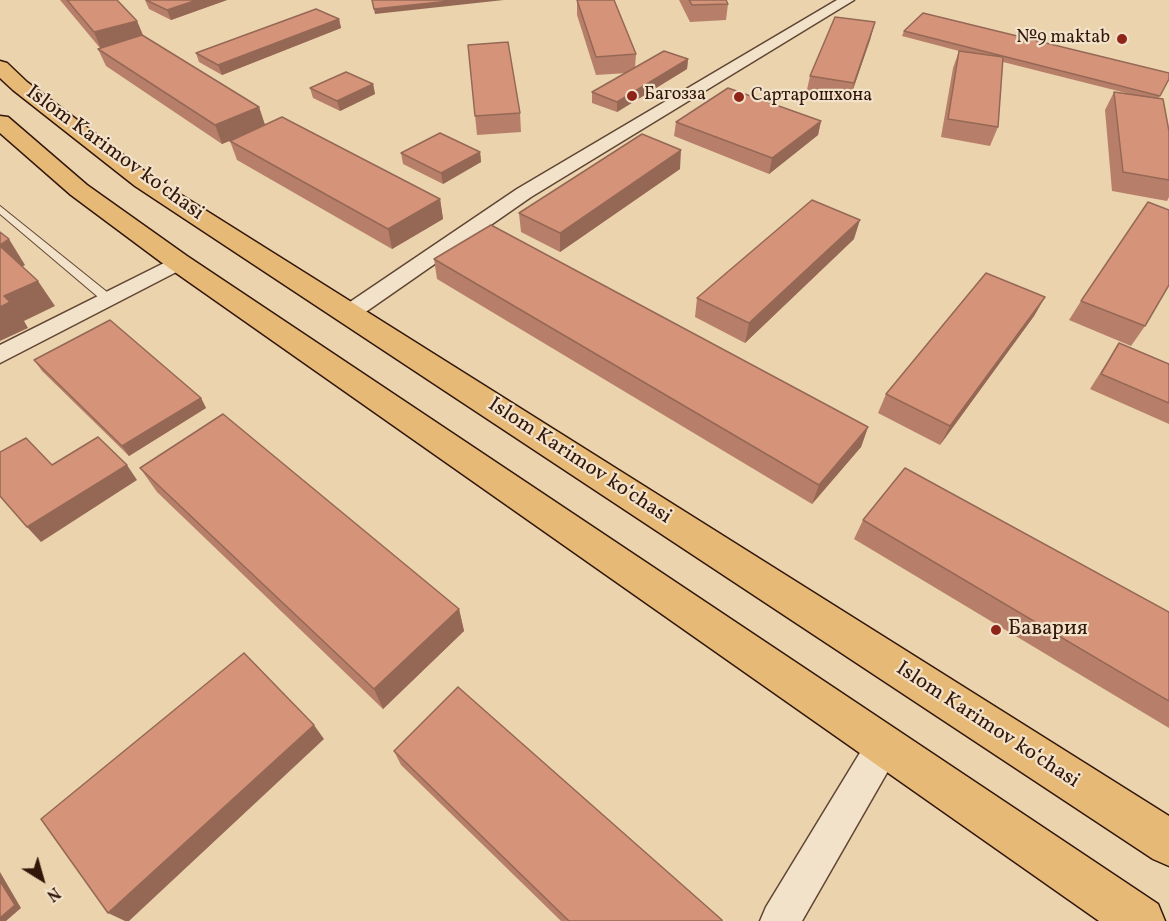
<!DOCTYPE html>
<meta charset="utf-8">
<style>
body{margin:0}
#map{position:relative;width:1169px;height:921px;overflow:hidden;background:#ebd3ad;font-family:Vollkorn,serif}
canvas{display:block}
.north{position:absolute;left:12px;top:849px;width:60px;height:60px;-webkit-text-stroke:4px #f2e2ca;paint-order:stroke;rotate:143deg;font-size:16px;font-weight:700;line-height:24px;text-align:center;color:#32160a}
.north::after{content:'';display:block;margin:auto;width:21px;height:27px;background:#32160a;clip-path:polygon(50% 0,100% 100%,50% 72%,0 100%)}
</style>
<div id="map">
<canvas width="1169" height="921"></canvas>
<div class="north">N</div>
</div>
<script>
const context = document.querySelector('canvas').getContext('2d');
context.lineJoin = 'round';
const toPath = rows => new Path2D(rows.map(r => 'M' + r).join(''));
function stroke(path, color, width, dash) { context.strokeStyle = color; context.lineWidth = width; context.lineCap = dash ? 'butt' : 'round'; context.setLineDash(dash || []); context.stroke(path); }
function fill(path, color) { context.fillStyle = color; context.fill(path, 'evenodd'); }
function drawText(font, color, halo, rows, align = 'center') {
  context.font = font + ' Vollkorn,serif'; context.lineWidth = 4.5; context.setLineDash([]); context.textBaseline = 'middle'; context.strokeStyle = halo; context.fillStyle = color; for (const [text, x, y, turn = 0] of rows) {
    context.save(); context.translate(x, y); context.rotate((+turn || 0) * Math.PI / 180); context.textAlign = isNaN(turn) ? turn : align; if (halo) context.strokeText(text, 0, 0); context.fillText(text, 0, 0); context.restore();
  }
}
const service = toPath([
 [0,206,112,296,112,302,104,302,0,214,0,206]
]);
const minor = toPath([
 [837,0,854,0,531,197,357,318,349,320,341,318,338,313,341,308,517,189,837,0],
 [178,256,186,257,189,262,186,267,0,363,0,345,178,256],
 [884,728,896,733,902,745,896,757,802,921,760,921,766,907,872,733,884,728]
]);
const primary = toPath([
 [0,61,7,63,27,82,151,176,1169,816,1169,866,1153,859,135,186,13,90,0,78,0,61],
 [0,116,8,117,87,185,187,256,1158,904,1165,921,1099,921,169,268,71,195,0,133,0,116]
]);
stroke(service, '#604533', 2);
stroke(minor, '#604533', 3);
stroke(primary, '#32160a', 3);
fill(service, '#f2e2ca');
fill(minor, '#f2e2ca');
fill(primary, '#e6ba76');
fill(toPath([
 [60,0,117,0,137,21,143,35,259,107,265,125,440,199,443,219,392,249,237,160,230,141,235,139,222,144,106,66,98,49,100,48],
 [145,0,227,0,171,20,149,9],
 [577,0,614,0,636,54,635,68,688,59,687,69,617,112,592,103,592,92,627,73,596,75,577,15],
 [679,0,726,0,728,4,726,20,690,22],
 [339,19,341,28,222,75,199,62,196,53],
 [875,22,870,40,849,101,806,94,810,76],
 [904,31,1169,79,1158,99,1169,131,1169,197,1167,201,1112,191,1105,110,1114,92,1130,94,1003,62,998,127,990,146,941,137,953,68,959,51,902,36],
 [468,45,520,113,521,132,477,135],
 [373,84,375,94,340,111,313,98,310,88],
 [821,121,818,135,769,174,674,136,676,122],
 [480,152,481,162,443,184,403,164,401,153],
 [680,169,560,252,521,232,519,213],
 [854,239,745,343,695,317,697,298],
 [434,259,868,427,861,447,812,504,437,279],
 [1045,297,1034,316,940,445,878,413,886,394],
 [1081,301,1145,326,1131,346,1069,320],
 [1119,343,1169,364,1169,424,1090,389],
 [34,360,201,398,206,408,129,456,42,371],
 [140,468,459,609,464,631,383,709,157,492],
 [863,520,1169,612,1169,728,854,539],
 [394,751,722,921,561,921,401,765]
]), '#b77f69');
fill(toPath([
 [197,0,227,0,171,20,167,10],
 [459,0,504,0,375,14,374,9],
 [339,19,341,28,222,75,218,65],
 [137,21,144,38,101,49,94,32],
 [875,22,870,40,849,101,854,83],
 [688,59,687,69,617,112,617,102],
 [373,84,375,94,340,111,337,101],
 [259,107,265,125,222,144,215,125],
 [821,121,818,135,769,174,772,158],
 [681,150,680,169,560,252,560,233],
 [480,152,481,162,443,184,441,173],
 [440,199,443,219,392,249,388,229],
 [860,220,854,239,745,343,749,323],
 [9,239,25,265,16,271,0,247,0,245],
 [38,281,55,306,24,321,28,328,0,341,0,307,4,296],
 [1045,297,1034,316,940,445,950,426],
 [201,398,206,408,129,456,122,446],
 [868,427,861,447,812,504,819,485],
 [127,465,137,480,41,542,27,527],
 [459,609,464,631,383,709,374,689],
 [314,725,324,739,129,921,125,921,108,913],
 [0,872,21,908,6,921,0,921]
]), '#956855');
const building = toPath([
 [67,0,117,0,137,21,94,32,67,0],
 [146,0,197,0,167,10,146,0],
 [372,0,459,0,374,9,372,0],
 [577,0,614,0,636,54,596,57,577,0],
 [689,0,726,0,728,4,692,5,689,0],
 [316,9,339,19,218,65,196,53,316,9],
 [923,13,1169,73,1169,79,1160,96,904,31,923,13],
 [835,17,875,22,854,83,810,76,835,17],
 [142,35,259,107,215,125,98,49,142,35],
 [508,42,520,113,475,116,468,45,508,42],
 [664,51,688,59,617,102,592,92,664,51],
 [959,51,1003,57,998,127,948,119,959,51],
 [346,72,373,84,337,101,310,88,346,72],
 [728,88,821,121,772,158,676,122,728,88],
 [1114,92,1163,99,1169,131,1169,180,1123,172,1114,92],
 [282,117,440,199,388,229,230,141,282,117],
 [440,133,480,152,441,173,401,153,440,133],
 [642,134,681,150,560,233,519,213,642,134],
 [812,200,860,220,749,323,697,298,812,200],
 [1148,202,1169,210,1169,285,1145,326,1081,301,1148,202],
 [491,225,868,427,819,485,434,259,491,225],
 [0,232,9,239,0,245,0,232],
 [0,246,38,281,4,296,10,302,0,307,0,246],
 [986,273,1045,297,950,426,886,394,986,273],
 [110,320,201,398,122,446,34,360,110,320],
 [1119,343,1169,364,1169,403,1101,374,1119,343],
 [223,414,459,609,374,689,140,468,223,414],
 [98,437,127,465,27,527,0,496,0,452,26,438,52,465,98,437],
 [905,468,1169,612,1169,701,863,520,905,468],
 [244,653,314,725,108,913,41,819,244,653],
 [458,687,722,920,722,921,569,921,394,751,458,687],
 [0,881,15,905,0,918,0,881]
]);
fill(building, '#d5947a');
stroke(building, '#956855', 1.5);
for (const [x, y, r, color] of [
 [1122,39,6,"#8f2418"],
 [632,96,6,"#8f2418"],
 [739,97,6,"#8f2418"],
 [996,630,6,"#8f2418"]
]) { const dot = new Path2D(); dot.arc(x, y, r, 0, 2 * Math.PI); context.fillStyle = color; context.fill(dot); stroke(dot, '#f2e2ca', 2); }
drawText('18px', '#32160a', '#f2e2ca', [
 ["№9 maktab",1110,39,"right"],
 ["Багозза",644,96],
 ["Сартарошхона",751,97]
], 'left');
drawText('21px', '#32160a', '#f2e2ca', [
 ["Islom Karimov ko‘chasi",114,154,36],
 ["Islom Karimov ko‘chasi",579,462,33],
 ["Islom Karimov ko‘chasi",987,726,33]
]);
drawText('21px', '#32160a', '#f2e2ca', [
 ["Бавария",1008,630]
], 'left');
</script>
